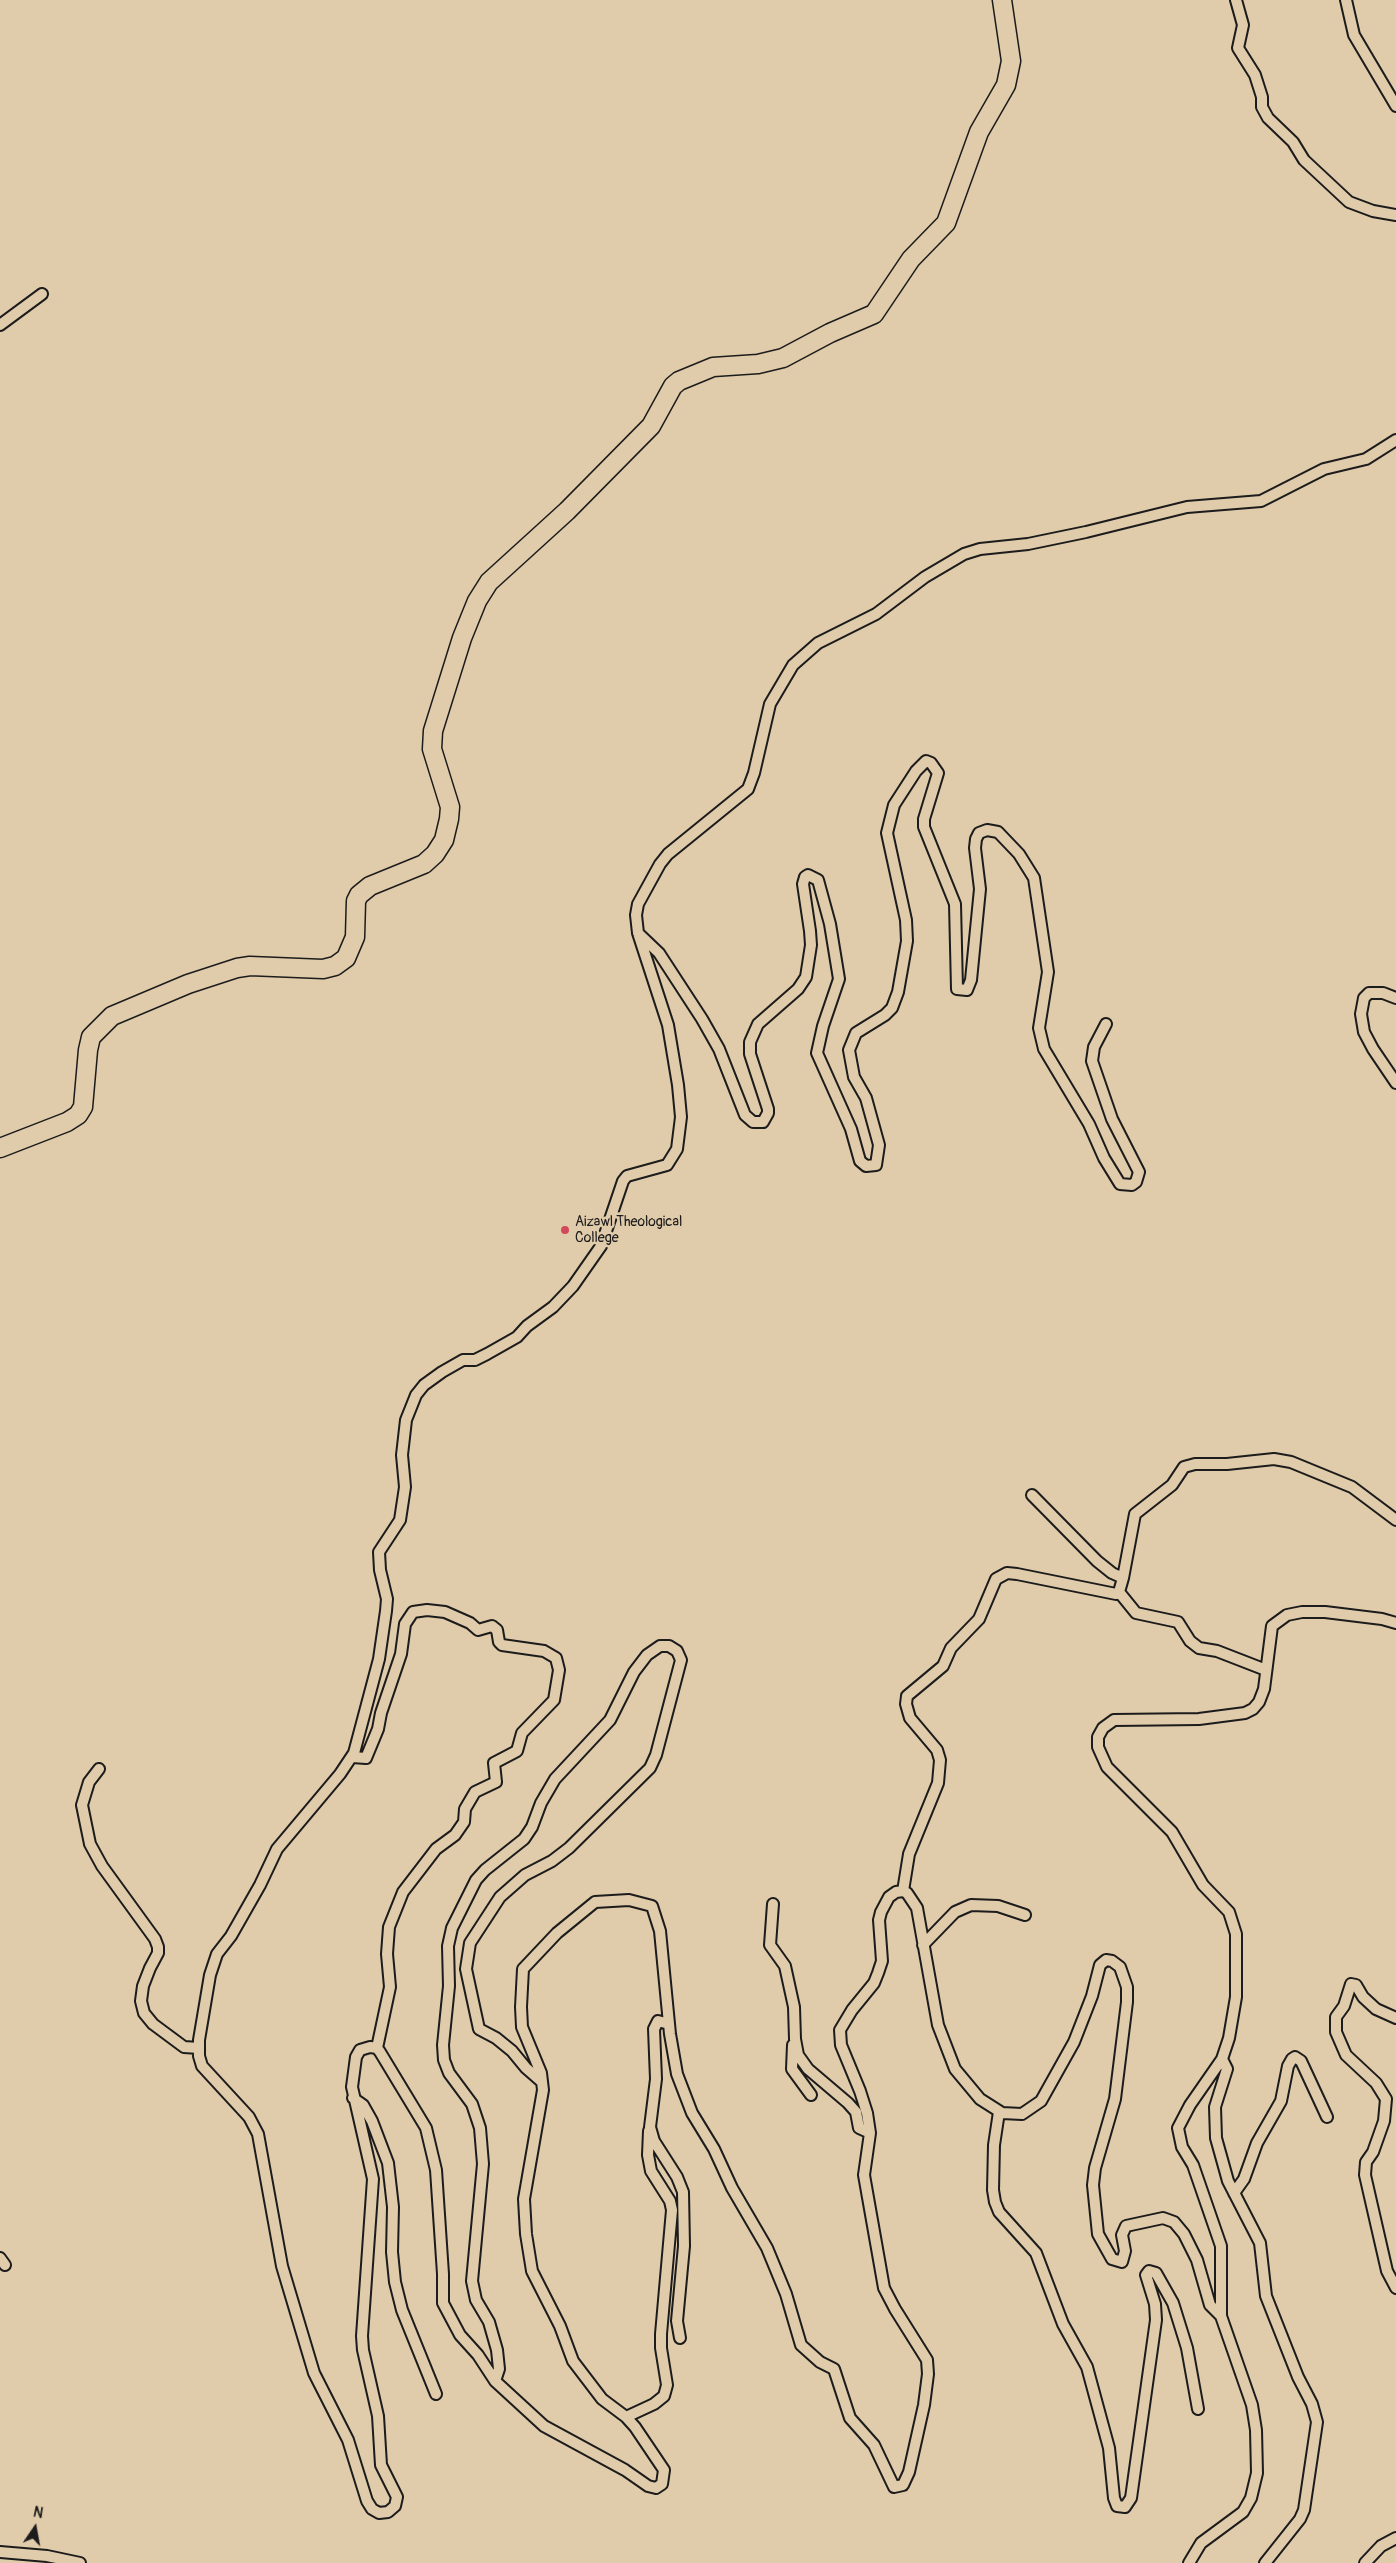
<!DOCTYPE html>
<style>
body{margin:0}
#map{position:relative;width:1396px;height:2563px;overflow:hidden;background:#e0cbaa;font-family:Pangolin,sans-serif}
canvas{display:block}
.north{position:absolute;left:10px;top:2503px;width:50px;height:50px;-webkit-text-stroke:4px #e0cbaa;paint-order:stroke;rotate:12deg;font-size:14px;font-weight:700;line-height:20px;text-align:center;color:#1c1c1c}
.north::after{content:'';display:block;margin:auto;width:18px;height:22px;background:#1c1c1c;clip-path:polygon(50% 0,100% 100%,50% 72%,0 100%)}
</style>
<div id="map">
<canvas width="1396" height="2563"></canvas>
<div class="north">N</div>
</div>
<script>
const context = document.querySelector('canvas').getContext('2d');
context.lineJoin = 'round';
const toPath = rows => new Path2D(rows.map(r => 'M' + r).join(''));
function stroke(path, color, width, dash) { context.strokeStyle = color; context.lineWidth = width; context.lineCap = dash ? 'butt' : 'round'; context.setLineDash(dash || []); context.stroke(path); }
function drawText(font, color, halo, rows, align = 'center') {
  context.font = font + ' Pangolin,sans-serif'; context.lineWidth = 5; context.setLineDash([]); context.textBaseline = 'middle'; context.strokeStyle = halo; context.fillStyle = color; for (const [text, x, y, turn = 0] of rows) {
    context.save(); context.translate(x, y); context.rotate((+turn || 0) * Math.PI / 180); context.textAlign = isNaN(turn) ? turn : align; if (halo) context.strokeText(text, 0, 0); context.fillText(text, 0, 0); context.restore();
  }
}
const minor = toPath([
 [1236,0,1243,25,1238,48,1255,75,1262,97,1262,107,1268,118,1293,142,1304,160,1349,202,1373,211,1396,215],
 [1346,0,1354,35,1396,106],
 [0,325,42,294],
 [638,933,659,953,702,1019,719,1049,745,1115,753,1122,763,1122,768,1113,768,1109,750,1054,750,1042,758,1024,798,989,806,977,811,945,810,931,803,884,805,877,808,875,818,880,830,924,839,979,823,1026,817,1053,851,1129,860,1161,866,1166,876,1165,879,1145,866,1098,854,1077,849,1050,856,1033,885,1015,892,1008,898,992,907,941,906,920,887,833,894,805,916,771,926,761,931,763,938,773,924,819,924,827,955,904,957,989,967,990,971,980,980,889,975,848,976,839,979,833,987,830,998,832,1019,854,1034,878,1048,972,1039,1028,1044,1049,1089,1124,1104,1158,1120,1184,1132,1185,1136,1182,1139,1172,1112,1119,1092,1061,1094,1047,1106,1024],
 [1396,998,1383,993,1369,993,1364,998,1361,1014,1364,1032,1373,1049,1396,1083],
 [1032,1495,1097,1561,1112,1573,1123,1578],
 [1119,1592,1136,1613,1178,1622,1190,1641,1199,1648,1217,1651,1266,1670],
 [352,1757,366,1758,378,1729,381,1713,401,1654,405,1624,413,1612,427,1610,445,1612,470,1623,478,1630,492,1626,497,1630,499,1642,502,1645,544,1651,556,1658,559,1670,554,1700,522,1733,517,1751,494,1763,496,1782,475,1792,465,1809,464,1822,455,1835,436,1849,403,1892,389,1927,387,1954,390,1987,377,2048],
 [99,1769,89,1782,82,1805,90,1844,102,1866,155,1939,158,1947,158,1953,150,1968,143,1986,141,2001,144,2013,153,2024,184,2047,199,2048],
 [903,1891,909,1854,938,1783,940,1760,937,1750,910,1718,906,1704,907,1696,943,1666,951,1648,979,1619,996,1579,1007,1573,1017,1574,1116,1594,1119,1592,1123,1578,1135,1514,1172,1485,1184,1467,1195,1464,1227,1464,1274,1459,1291,1462,1352,1487,1396,1520],
 [773,1904,770,1945,785,1966,794,2007,795,2039,798,2055,808,2069,848,2103,856,2112,859,2128,870,2133],
 [923,1945,955,1912,971,1905,998,1906,1025,1915],
 [1396,2018,1376,2009,1363,1997,1356,1985,1351,1984,1344,2006,1336,2017,1336,2032,1346,2055,1376,2083,1386,2099,1384,2121,1373,2152,1366,2162,1365,2175,1387,2271,1396,2288],
 [669,2024,658,2021,654,2029,656,2079,650,2127,654,2141,677,2177,683,2192,684,2246,677,2321,680,2338],
 [793,2045,792,2069,811,2095],
 [1222,2059,1227,2069,1215,2107,1216,2138,1228,2181,1260,2243,1266,2296,1298,2377,1312,2404,1317,2422,1304,2510,1300,2519,1265,2563],
 [353,2098,363,2105,372,2121,388,2163,393,2207,392,2252,395,2282,402,2310,436,2394],
 [999,2112,994,2145,993,2190,995,2202,999,2212,1036,2253,1063,2324,1087,2367,1109,2448,1114,2498,1117,2506,1125,2507,1131,2498,1156,2320,1155,2304,1146,2275,1149,2271,1156,2273,1173,2303,1187,2348,1198,2409],
 [1234,2193,1244,2179,1257,2143,1281,2101,1288,2066,1292,2059,1295,2057,1301,2061,1327,2117],
 [0,2258,5,2265],
 [1221,2316,1210,2305,1197,2260,1184,2234,1174,2222,1163,2218,1126,2226,1122,2235,1125,2251,1122,2262,1112,2259,1098,2234,1093,2185,1095,2168,1115,2099,1127,2002,1127,1987,1120,1967,1112,1961,1106,1960,1100,1965,1092,1996,1074,2042,1041,2101,1022,2114,1002,2113,980,2099,955,2069,938,2025,917,1908,907,1893,903,1891,896,1892,889,1897,881,1912,879,1920,882,1961,878,1973,874,1983,852,2010,840,2030,841,2045,860,2091,867,2113,870,2133,864,2175,884,2288,895,2309,927,2360,928,2374,924,2405,909,2472,903,2485,894,2487,874,2445,850,2418,834,2369,820,2362,801,2345,786,2294,767,2248,732,2188,714,2149,692,2113,677,2074,670,2034,660,1931,652,1906,629,1900,595,1902,557,1933,523,1969,521,2007,522,2027,541,2073,543,2090,524,2199,526,2234,532,2271,560,2326,573,2361,602,2399,626,2417,635,2427,664,2470,662,2484,656,2488,648,2486,625,2470,544,2426,495,2381,478,2355,460,2335,443,2303,443,2274,436,2170,426,2128,380,2052,377,2048,370,2047,360,2050,356,2057,352,2087,373,2179,362,2336,363,2350,378,2416,381,2465,397,2497,395,2506,388,2512,379,2513,372,2509,367,2501,348,2440,314,2373,282,2266,258,2134,249,2117,202,2066,199,2056,199,2040,210,1975,217,1954,231,1936,260,1885,277,1849,340,1774,354,1753,379,1659,386,1611,387,1599,380,1570,379,1552,400,1520,405,1487,402,1455,406,1420,416,1395,424,1385,442,1372,463,1360,475,1360,487,1354,517,1337,527,1326,553,1307,573,1286,601,1246,623,1181,627,1176,667,1165,677,1149,681,1117,678,1085,668,1025,638,933,636,915,638,904,660,864,668,854,748,789,754,773,770,704,793,665,818,643,876,614,925,577,964,554,980,549,1028,544,1086,532,1187,507,1261,501,1324,469,1366,459,1396,440],
 [495,2381,499,2369,497,2350,489,2322,476,2300,472,2281,483,2164,480,2128,472,2104,449,2073,444,2060,443,2045,449,1986,448,1946,452,1928,476,1880,485,1870,524,1839,532,1827,541,1803,555,1779,610,1720,634,1672,647,1655,660,1646,669,1646,677,1651,681,1660,656,1755,650,1768,569,1848,552,1861,525,1875,500,1897,470,1943,466,1969,479,2029,496,2038,512,2051,526,2068,542,2082],
 [626,2417,654,2404,664,2396,667,2385,661,2348,661,2334,672,2210,670,2201,651,2171,648,2155,649,2131],
 [0,2552,47,2556,80,2563],
 [1189,2563,1201,2543,1243,2512,1251,2498,1257,2473,1256,2430,1252,2405,1221,2316,1221,2246,1193,2165,1182,2147,1178,2128,1190,2105,1222,2059,1229,2038,1236,1997,1236,1934,1229,1912,1203,1885,1172,1832,1107,1767,1098,1747,1098,1737,1103,1728,1114,1720,1199,1719,1245,1713,1253,1709,1259,1702,1264,1689,1272,1626,1287,1615,1302,1612,1325,1612,1382,1619,1396,1623],
 [1365,2563,1381,2546,1396,2538]
]);
const trunk = toPath([
 [0,1148,67,1122,78,1115,83,1107,88,1050,91,1037,112,1016,188,984,237,968,250,966,323,969,335,966,346,958,355,937,356,901,359,895,370,886,424,864,435,854,444,840,449,819,450,807,432,749,433,731,462,638,477,601,489,582,567,511,651,426,673,386,679,381,713,367,758,364,783,358,830,333,874,314,911,259,946,223,979,132,1006,85,1011,61,1002,0]
]);
stroke(minor, '#1c1c1c', 14);
stroke(trunk, '#1c1c1c', 21);
stroke(minor, '#e0cbaa', 10);
stroke(trunk, '#e0cbaa', 18);
for (const [x, y, r, color] of [
 [565,1230,5,"#d1495b"]
]) { const dot = new Path2D(); dot.arc(x, y, r, 0, 2 * Math.PI); context.fillStyle = color; context.fill(dot); stroke(dot, '#e0cbaa', 2); }
drawText('14px', '#1c1c1c', '#e0cbaa', [
 ["Aizawl Theological",575,1222],
 ["College",575,1238]
], 'left');
</script>
